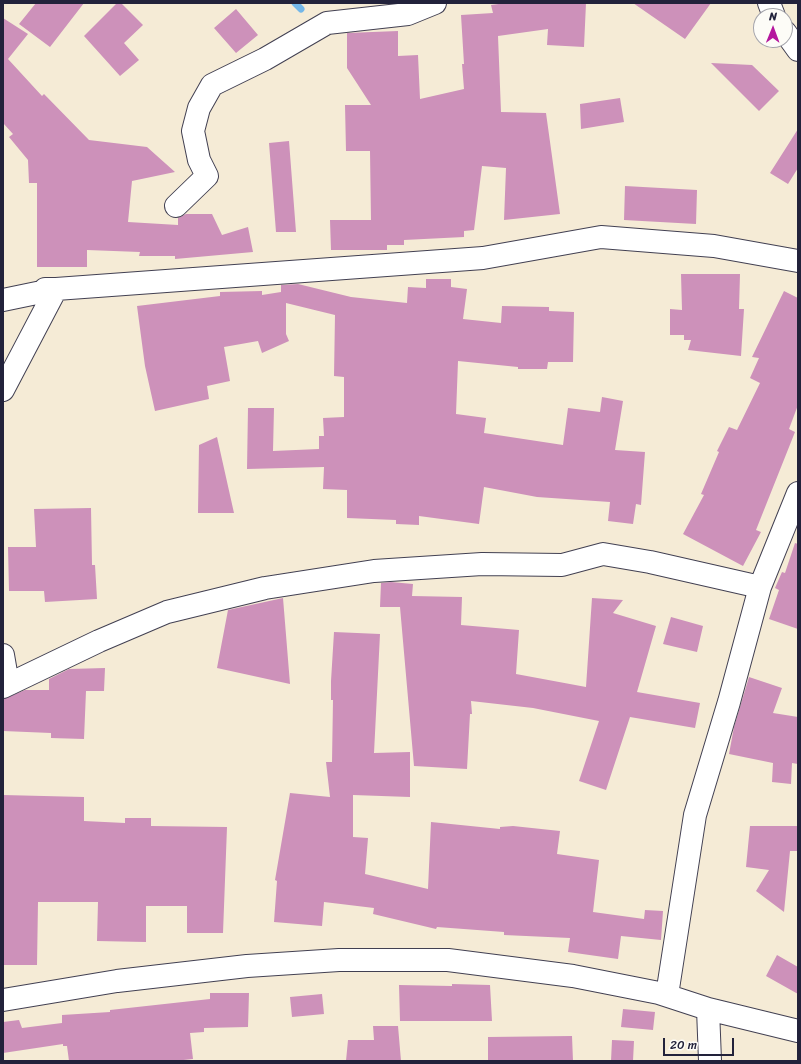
<!DOCTYPE html>
<style>
body{margin:0}
#map{position:relative;width:801px;height:1064px;overflow:hidden;background:#f5ebd6;font-family:Sriracha,sans-serif}
canvas{display:block}
.frame{position:absolute;inset:0;border:4px solid #22223b;pointer-events:none}
.north{position:absolute;left:753px;top:8px;width:40px;height:40px;box-sizing:border-box;background:#fdfcf7;border:1px solid #a5a5ac;border-radius:50%;rotate:1deg;font-size:11px;font-weight:700;line-height:16px;text-align:center;color:#22223b}
.north::after{content:'';display:block;margin:auto;width:14px;height:18px;background:#b5179e;clip-path:polygon(50% 0,100% 100%,50% 72%,0 100%)}
.scale{position:absolute;left:663px;top:1038px;width:71px;height:18px;box-sizing:border-box;border:2px solid #22223b;border-top:0;padding-left:5px;font-size:12px;line-height:14px;white-space:nowrap;color:#22223b;-webkit-text-stroke:3px #fdfcf7;paint-order:stroke}
</style>
<div id="map">
<canvas width="801" height="1064"></canvas>
<div class="frame"></div>
<div class="north">N</div>
<div class="scale">20 m</div>
</div>
<script>
const context = document.querySelector('canvas').getContext('2d');
context.lineJoin = 'round';
const toPath = rows => new Path2D(rows.map(r => 'M' + r).join(''));
function stroke(path, color, width, dash) { context.strokeStyle = color; context.lineWidth = width; context.lineCap = dash ? 'butt' : 'round'; context.setLineDash(dash || []); context.stroke(path); }
function fill(path, color) { context.fillStyle = color; context.fill(path, 'evenodd'); }
stroke(toPath([
 [295,3,301,9]
]), '#73b7e9', 7);
fill(toPath([
 [36,3,84,3,50,47,19,24],
 [117,3,121,3,143,25,124,43,139,60,120,76,84,36],
 [506,3,586,3,584,47,547,45,548,29,498,36,501,112,546,113,560,214,504,220,506,168,482,166,474,230,464,231,464,237,404,240,404,245,387,245,387,250,331,250,330,220,371,220,370,151,346,151,345,105,371,105,347,68,347,33,398,31,398,56,418,55,420,99,464,89,462,64,464,64,461,15,493,13,491,5],
 [633,3,711,3,685,39],
 [236,9,258,35,236,53,214,28],
 [3,18,28,34,8,59,42,96,44,94,89,140,147,147,175,172,132,181,128,222,178,225,178,218,186,214,212,214,222,235,248,227,253,252,175,259,175,256,139,256,140,252,87,250,87,267,37,267,37,183,29,183,28,160,9,137,13,134,3,123],
 [711,63,752,65,779,91,759,111],
 [620,98,624,122,581,129,580,104],
 [798,129,798,168,788,184,770,173],
 [289,141,296,232,276,232,269,143],
 [625,186,697,190,696,224,624,220],
 [681,274,740,274,739,309,744,309,741,356,688,350,691,340,684,340,684,335,670,335,670,309,682,310],
 [426,279,451,279,451,287,467,289,463,319,501,323,502,306,549,307,549,311,574,312,573,362,548,362,547,369,518,369,518,367,458,361,456,414,486,418,484,433,563,445,568,408,600,412,602,397,623,401,615,450,645,452,641,505,636,504,633,524,608,521,610,502,537,497,484,487,479,524,419,516,419,525,396,524,396,520,347,518,347,490,323,489,324,467,247,469,248,408,274,408,273,451,319,449,319,436,324,436,323,418,344,417,344,377,334,376,335,315,286,303,286,334,289,341,262,353,258,341,224,347,230,381,207,386,209,399,155,411,145,366,137,306,220,296,220,292,262,291,262,295,281,292,281,285,298,284,351,297,407,303,408,287,426,288],
 [784,291,798,298,798,405,789,429,795,432,756,530,761,532,743,566,683,534,704,495,701,494,719,452,717,451,729,427,737,430,760,383,750,378,759,358,752,357],
 [217,437,234,513,198,513,199,445],
 [91,508,92,565,95,565,97,599,45,602,44,591,9,591,8,547,36,547,34,509],
 [795,543,798,544,798,629,769,619,779,590,775,588,782,572,785,573],
 [391,582,413,584,412,596,462,597,461,625,519,630,516,674,586,687,592,598,623,600,613,613,656,626,637,692,700,703,695,728,630,717,606,790,579,781,599,721,533,708,471,701,472,714,470,714,467,769,414,766,400,607,380,607,381,583],
 [283,598,290,684,217,668,228,610],
 [671,617,703,626,697,652,663,644],
 [334,632,380,634,374,753,410,752,410,797,353,795,353,837,368,838,365,874,428,889,431,822,500,829,500,827,513,826,560,831,557,854,599,860,593,912,644,919,645,910,663,911,661,940,621,936,618,959,568,952,570,938,504,935,504,932,437,927,436,929,373,914,374,908,324,902,322,926,274,922,277,881,275,880,290,793,330,797,326,762,332,762,333,700,331,700,331,681],
 [105,668,104,691,86,691,84,739,51,738,51,733,3,731,3,699,25,690,49,690,49,679,69,669],
 [749,677,782,688,773,713,798,717,798,764,792,763,791,784,772,782,773,763,729,754,734,727],
 [3,795,84,797,84,821,125,823,125,818,151,818,151,826,227,827,223,933,187,933,187,906,146,906,146,942,97,941,98,902,38,902,37,965,3,965],
 [750,826,798,826,798,851,790,851,784,912,756,891,769,870,746,867],
 [777,955,798,967,798,994,766,976],
 [452,984,490,985,492,1021,400,1021,399,985,452,986],
 [210,993,249,993,248,1027,204,1028,204,1032,190,1033,193,1059,174,1061,69,1061,67,1046,63,1046,63,1044,3,1053,3,1022,19,1020,22,1028,62,1023,62,1015,110,1012,110,1010,210,999],
 [322,994,324,1014,292,1017,290,997],
 [623,1009,655,1012,653,1030,621,1027],
 [373,1026,398,1026,401,1061,346,1061,348,1040,374,1040],
 [572,1036,573,1061,488,1061,488,1037],
 [612,1040,634,1041,633,1061,611,1061]
]), '#cd91ba');
const minor = toPath([
 [769,3,774,16],
 [785,32,798,50],
 [176,206,207,176,199,160,193,131,199,108,212,85,265,59,327,23,408,14,435,3],
 [3,300,56,289,483,258,601,237,714,246,798,261],
 [3,390,56,289,45,289],
 [3,655,8,684],
 [3,687,99,641,167,612,265,588,374,571,482,564,562,565,603,554,650,562,760,587],
 [667,995,695,815,729,702,760,587,798,493],
 [3,1000,117,981,247,966,339,960,448,960,573,976,659,993,708,1009,798,1031],
 [708,1009,710,1061]
]);
stroke(minor, '#424052', 24);
stroke(minor, '#fff', 22);
</script>
